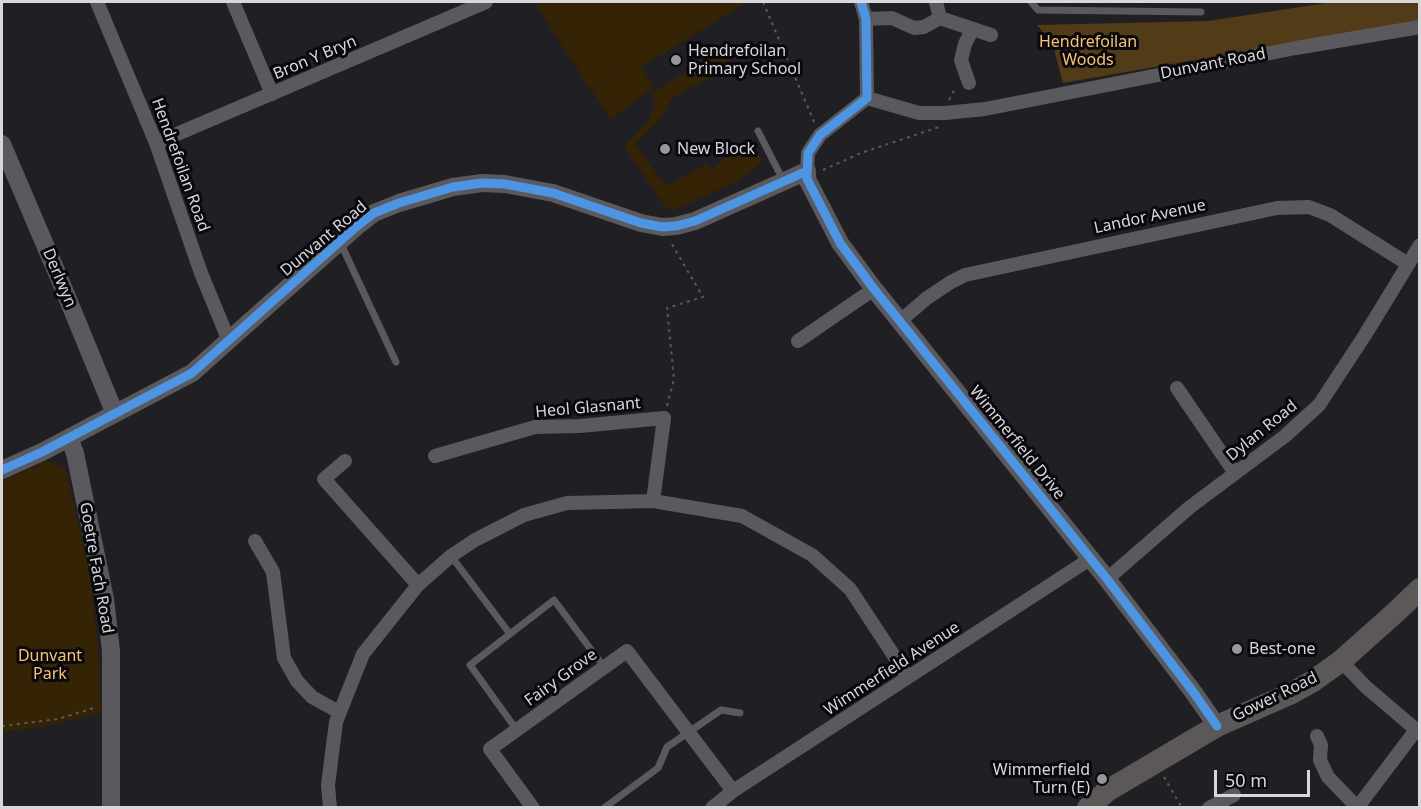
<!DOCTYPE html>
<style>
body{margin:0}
#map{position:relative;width:1421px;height:809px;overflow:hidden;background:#1f1f24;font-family:"Noto Sans",sans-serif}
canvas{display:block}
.frame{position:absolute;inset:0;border:3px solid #d7d7dc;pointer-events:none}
.scale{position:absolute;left:1214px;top:770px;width:96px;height:27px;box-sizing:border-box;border:3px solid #d7d7dc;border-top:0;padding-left:8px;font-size:18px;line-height:21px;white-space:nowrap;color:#d7d7dc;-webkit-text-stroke:4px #09080c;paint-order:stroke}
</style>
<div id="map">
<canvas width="1421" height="809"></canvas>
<div class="frame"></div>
<div class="scale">50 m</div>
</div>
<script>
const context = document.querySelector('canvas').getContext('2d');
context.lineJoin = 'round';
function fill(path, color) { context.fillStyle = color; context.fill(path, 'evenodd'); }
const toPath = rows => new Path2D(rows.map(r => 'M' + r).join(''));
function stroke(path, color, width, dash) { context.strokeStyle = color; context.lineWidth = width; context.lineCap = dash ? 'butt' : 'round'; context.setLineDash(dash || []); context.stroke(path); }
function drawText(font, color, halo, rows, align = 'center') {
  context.font = font + ' "Noto Sans",sans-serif'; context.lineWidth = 6; context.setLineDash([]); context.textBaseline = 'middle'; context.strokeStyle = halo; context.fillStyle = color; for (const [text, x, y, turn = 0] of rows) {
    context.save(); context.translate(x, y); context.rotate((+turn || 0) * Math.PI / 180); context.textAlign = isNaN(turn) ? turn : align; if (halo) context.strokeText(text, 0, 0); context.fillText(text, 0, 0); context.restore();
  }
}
fill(toPath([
 [534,2,748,2,641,67,654,87,611,119,592,90,628,68,591,90],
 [725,46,730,60,726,69,683,92,671,100,658,121,635,143,660,179,669,185,706,164,713,170,731,152,752,143,763,162,734,183,674,210,666,208,624,146,646,124,656,101,651,94],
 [47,461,66,469,89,570,98,643,101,713,48,726,2,732,2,481]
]), '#352305');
fill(toPath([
 [1333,2,1419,2,1419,21,1063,83,1053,45,1037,25,1208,21]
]), '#523c18');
stroke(toPath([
 [763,2,815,124],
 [949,100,956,87],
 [823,170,861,153,939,127],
 [667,406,674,379,667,308,703,297,670,241],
 [2,726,58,719,97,707],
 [1164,777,1182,808]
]), '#59595b', 2, [3, 4.5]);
stroke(toPath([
 [1031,2,1038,10,1201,12],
 [758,131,783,180],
 [341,244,396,362],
 [451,556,510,634,470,665,516,729],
 [510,634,554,600,604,667],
 [604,808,658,768,667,747,721,710,740,713]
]), '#5a5a5e', 7);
stroke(toPath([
 [97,2,156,143,201,273,229,341],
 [233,2,272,94],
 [940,18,991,35],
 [866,19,892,18,914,28,924,27,940,18,936,2],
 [969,83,961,60,965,44,972,30],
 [867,98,919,113,945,113,985,109,1296,48,1420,27],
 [156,143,486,2],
 [807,171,808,153,820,135,867,98,866,19,861,2],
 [900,321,927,298,951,282,965,275,1277,208,1309,207,1330,215,1408,264],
 [798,341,874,289],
 [1177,388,1235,473],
 [435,456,535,427,580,426,664,418,653,501],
 [345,461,324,479,418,585],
 [255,541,273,572,284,658,297,681,312,697,339,712],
 [1107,579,1190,507,1285,436,1319,405,1365,335,1420,245],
 [1341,661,1366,687,1420,733],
 [1317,736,1321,745,1320,760,1328,777,1357,807],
 [330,808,328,785,336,722,363,654,418,585,451,556,475,540,524,515,567,503,653,501,742,516,812,555,850,589,908,677],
 [533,808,490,749,627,651,733,791],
 [712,808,733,791,1090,559],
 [1209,808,1234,795],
 [1357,808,1416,730]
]), '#5a5a5e', 14);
stroke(toPath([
 [2,144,60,280,115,414],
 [69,438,75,453,105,599,111,651,111,808],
 [2,470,42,452,192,373,356,227,374,213,399,203,453,187,482,183,505,184,553,193,641,223,662,227,676,226,695,221,807,171,807,179,840,243,874,289,1107,579,1194,693,1217,726]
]), '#5a5a5e', 18);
stroke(toPath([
 [1088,808,1107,791,1217,726,1292,693,1313,681,1341,661,1396,612,1420,589]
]), '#5b5857', 22);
stroke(toPath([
 [861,2,866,19,867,98,820,135,808,153,807,179,840,243,874,289,1107,579,1194,693,1217,726],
 [2,470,42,452,192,373,356,227,374,213,399,203,453,187,482,183,505,184,553,193,641,223,662,227,676,226,695,221,807,171]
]), '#4d94e3', 9);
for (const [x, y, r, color] of [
 [676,60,6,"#97979c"],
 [665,149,6,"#97979c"],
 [1237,649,6,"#97979c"],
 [1102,779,6,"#97979c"]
]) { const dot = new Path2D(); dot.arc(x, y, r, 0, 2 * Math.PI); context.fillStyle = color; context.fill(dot); stroke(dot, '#09080c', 2); }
drawText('16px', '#f6c373', '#09080c', [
 ["Hendrefoilan",1088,42],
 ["Woods",1088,60],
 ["Dunvant",50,656],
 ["Park",50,674]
]);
drawText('16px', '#d7d7dc', '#09080c', [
 ["Hendrefoilan",688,51],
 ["Primary School",688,69],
 ["New Block",677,149],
 ["Best-one",1249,649],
 ["Wimmerfield",1090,770,"right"],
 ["Turn (E)",1090,788,"right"]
], 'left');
drawText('16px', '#d7d7dc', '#09080c', [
 ["Bron Y Bryn",315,58,-23],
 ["Dunvant Road",1213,64,-11],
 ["Hendrefoilan Road",180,165,70],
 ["Landor Avenue",1150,217,-12],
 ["Dunvant Road",324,239,-40],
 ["Derlwyn",59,278,67],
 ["Heol Glasnant",588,408,-5],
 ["Dylan Road",1262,431,-39],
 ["Wimmerfield Drive",1017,443,51],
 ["Goetre Fach Road",96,568,80],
 ["Wimmerfield Avenue",892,669,-33],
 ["Fairy Grove",561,678,-36],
 ["Gower Road",1275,697,-26]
]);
</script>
